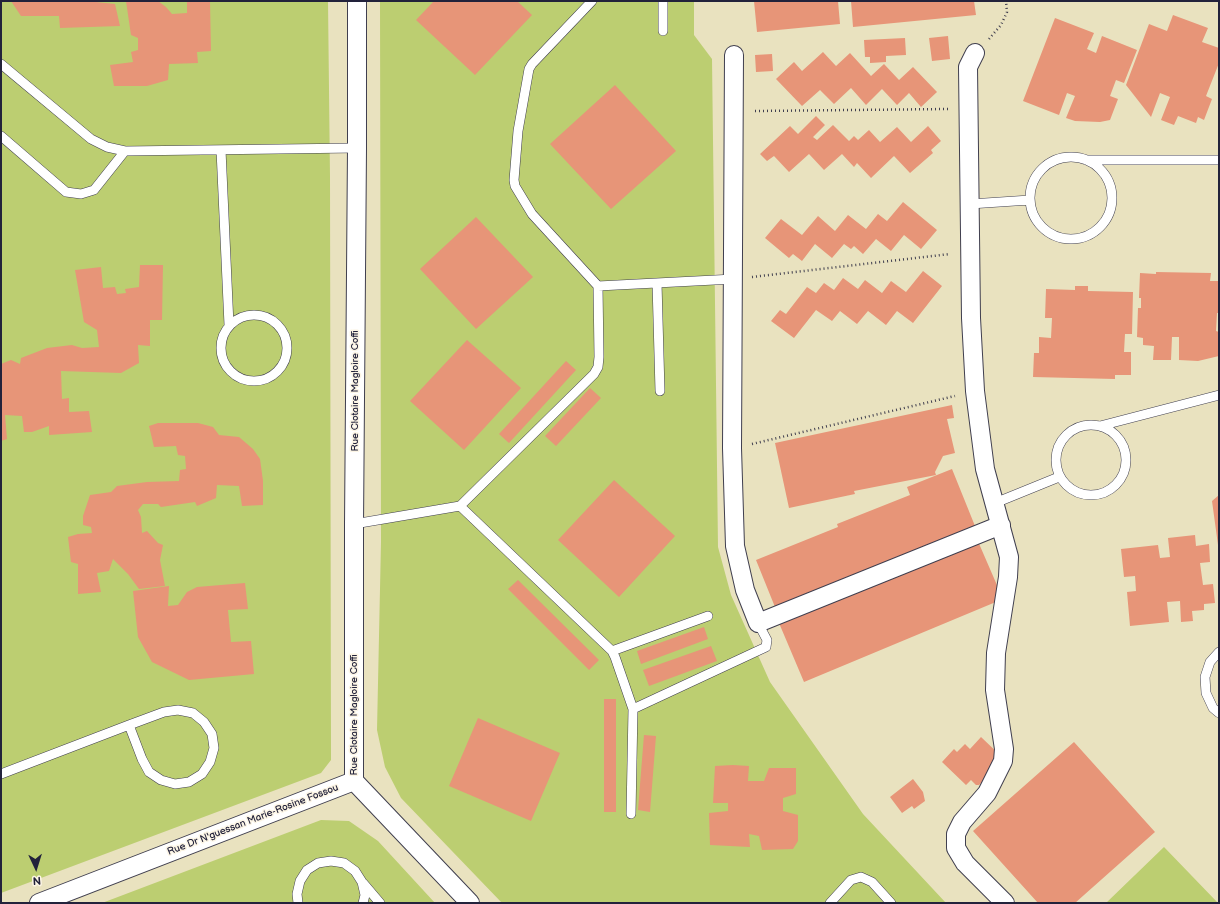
<!DOCTYPE html>
<style>
body{margin:0}
#map{position:relative;width:1220px;height:904px;overflow:hidden;background:#e9e2bf;font-family:"Balsamiq Sans",sans-serif}
canvas{display:block}
.frame{position:absolute;inset:0;border:2px solid #22223b;pointer-events:none}
.north{position:absolute;left:16px;top:848px;width:40px;height:40px;-webkit-text-stroke:3px #fcf5e5;paint-order:stroke;rotate:176deg;font-size:11px;font-weight:700;line-height:16px;text-align:center;color:#22223b}
.north::after{content:'';display:block;margin:auto;width:14px;height:18px;background:#22223b;clip-path:polygon(50% 0,100% 100%,50% 72%,0 100%)}
</style>
<div id="map">
<canvas width="1220" height="904"></canvas>
<div class="frame"></div>
<div class="north">N</div>
</div>
<script>
const context = document.querySelector('canvas').getContext('2d');
context.lineJoin = 'round';
function fill(path, color) { context.fillStyle = color; context.fill(path, 'evenodd'); }
const toPath = rows => new Path2D(rows.map(r => 'M' + r).join(''));
function stroke(path, color, width, dash) { context.strokeStyle = color; context.lineWidth = width; context.lineCap = dash ? 'butt' : 'round'; context.setLineDash(dash || []); context.stroke(path); }
function drawText(font, color, halo, rows, align = 'center') {
  context.font = font + ' "Balsamiq Sans",sans-serif'; context.lineWidth = 3; context.setLineDash([]); context.textBaseline = 'middle'; context.strokeStyle = halo; context.fillStyle = color; for (const [text, x, y, turn = 0] of rows) {
    context.save(); context.translate(x, y); context.rotate((+turn || 0) * Math.PI / 180); context.textAlign = isNaN(turn) ? turn : align; if (halo) context.strokeText(text, 0, 0); context.fillText(text, 0, 0); context.restore();
  }
}
fill(toPath([
 [1,1,328,1,330,177,331,760,321,773,1,893],
 [380,1,694,1,694,35,712,59,718,547,731,595,770,682,863,814,946,903,502,903,401,798,385,767,377,730,381,542],
 [321,820,349,821,378,841,435,903,102,903],
 [1164,847,1218,903,1106,903]
]), '#bcce71');
fill(toPath([
 [11,1,95,1,96,2,115,4,120,26,60,28,59,16,21,16],
 [126,1,158,1,166,7,172,14,187,13,187,1,210,1,211,51,197,52,198,63,169,64,168,80,147,86,114,86,110,65,133,62,131,52,138,50,138,38,131,35],
 [434,1,517,1,532,15,475,75,416,20],
 [754,1,838,1,840,24,757,32],
 [851,1,974,1,976,15,853,27],
 [1173,15,1208,28,1202,42,1219,48,1219,63,1206,96,1212,99,1204,120,1198,117,1196,123,1178,116,1174,125,1161,120,1170,97,1160,93,1151,117,1126,85,1149,24,1167,31],
 [1055,18,1094,33,1087,49,1096,53,1102,36,1137,50,1124,83,1116,80,1110,96,1118,99,1110,120,1100,122,1075,121,1066,118,1075,96,1067,93,1059,115,1023,101],
 [948,36,950,59,932,61,929,38],
 [905,38,906,55,886,56,886,62,870,63,870,57,865,57,864,40],
 [823,52,836,66,850,53,871,76,884,64,899,80,913,67,937,92,921,107,909,93,897,105,882,89,866,105,851,88,834,104,820,90,802,106,776,79,794,62,802,71],
 [772,54,773,71,756,72,755,55],
 [615,85,676,151,611,209,550,144],
 [816,116,825,125,813,137,817,140,833,125,849,141,854,136,858,140,869,130,880,142,897,127,911,142,928,126,941,141,931,150,933,153,910,173,894,156,871,178,857,163,854,167,842,154,824,170,809,154,789,172,774,156,767,161,760,154,790,126,798,134],
 [903,202,937,230,921,249,904,235,891,251,876,239,863,254,854,246,851,249,844,244,832,258,815,244,802,261,793,254,789,258,765,238,781,219,802,235,818,216,835,231,848,215,866,229,878,214,887,221],
 [476,217,533,277,476,329,420,269],
 [140,265,163,265,162,320,150,320,150,346,138,345,139,363,121,373,61,371,62,399,69,398,69,412,89,411,92,432,49,435,49,426,32,432,24,432,22,416,5,415,7,439,1,441,1,364,11,360,20,364,21,358,47,348,72,345,82,348,99,347,97,330,84,322,75,270,101,267,103,288,115,287,117,294,126,293,125,289,139,287],
 [923,271,942,286,913,323,897,311,886,325,868,311,857,324,840,311,832,321,816,310,794,338,771,321,780,310,786,314,807,287,816,293,824,283,834,290,843,278,858,289,865,280,882,293,891,281,906,292],
 [1156,272,1211,273,1210,281,1219,281,1219,313,1217,313,1216,331,1219,332,1219,356,1198,361,1179,360,1179,337,1172,337,1171,360,1153,360,1154,346,1143,345,1143,338,1137,337,1138,308,1141,308,1141,298,1139,298,1140,273,1156,274],
 [1075,286,1088,286,1088,291,1133,292,1132,334,1125,334,1124,352,1131,352,1131,375,1115,375,1115,379,1033,377,1034,353,1039,353,1039,337,1051,338,1052,318,1045,318,1046,289,1075,290],
 [467,340,521,388,464,450,410,401],
 [566,361,576,370,509,443,499,434],
 [590,388,601,398,556,446,545,436],
 [952,405,954,418,947,419,955,453,943,456,935,472,936,475,854,491,855,494,789,508,775,443],
 [158,423,198,423,213,427,219,435,239,437,253,449,260,459,263,481,263,505,242,506,239,486,217,485,216,498,197,506,195,502,161,507,158,504,143,504,138,510,141,517,142,533,147,531,158,543,163,545,160,560,165,586,139,589,128,574,113,559,109,571,97,573,101,592,78,594,78,564,71,562,68,537,78,534,92,533,91,527,83,525,83,516,90,495,111,492,117,486,147,482,179,481,180,470,186,469,185,456,178,455,176,446,154,447,149,426],
 [952,469,977,531,777,612,756,560,838,527,837,524,910,495,907,487],
 [614,480,675,536,619,597,558,540],
 [1219,495,1219,545,1218,545,1212,501],
 [1195,535,1196,546,1209,544,1210,562,1200,563,1203,585,1213,584,1215,603,1204,604,1204,610,1192,611,1193,621,1181,622,1180,601,1167,602,1169,622,1130,626,1127,592,1136,591,1135,576,1124,577,1121,549,1158,545,1160,558,1170,557,1168,538],
 [977,539,1003,599,804,682,779,623],
 [518,580,599,660,589,670,508,589],
 [245,583,248,609,228,610,231,642,251,641,254,674,189,680,152,662,138,637,133,591,169,586,168,606,178,605,187,592,197,587],
 [704,627,708,639,641,664,637,651],
 [711,646,717,661,649,686,643,670],
 [604,699,616,699,616,812,604,812],
 [478,718,560,753,531,821,449,786],
 [644,735,656,736,650,812,638,810],
 [981,737,1003,758,1000,764,979,785,976,785,971,780,966,785,942,762,954,749,957,752,965,744,970,749],
 [1074,742,1155,832,1075,903,1038,903,973,831],
 [733,765,749,766,748,781,764,781,769,768,796,768,796,794,783,798,783,811,798,815,798,841,793,849,762,850,759,836,749,834,750,847,710,845,709,813,728,811,728,803,713,803,715,766],
 [913,779,923,792,925,801,914,809,912,806,902,813,890,797]
]), '#e79578');
const service = toPath([
 [592,1,532,64,529,69,518,131,514,180,515,186,532,214,598,286,599,357,598,367,594,374,460,506,612,651,615,657,633,709,631,814],
 [663,31,663,1],
 [1,64,91,139,107,147,125,151,357,148],
 [1,136,66,192,81,194,94,190,125,151],
 [221,150,229,325],
 '1030 198a41 41 0 1 1 82 0a41 41 0 1 1-82 0Z',
 [1086,160,1219,160],
 [970,204,1030,200],
 [657,283,660,391],
 [598,286,734,279],
 '221 348a33 33 0 1 1 66 0a33 33 0 1 1-66 0Z',
 '1056 460a35 35 0 1 1 70 0a35 35 0 1 1-70 0Z',
 [1100,426,1219,395],
 [995,503,1059,477],
 [354,524,460,506],
 [612,651,708,616],
 [1219,652,1210,662,1205,677,1206,693,1213,708,1219,713],
 [633,709,766,647,767,640,758,623],
 [1,774,129,725,164,712,178,710,193,713,204,722,212,734,214,748,210,762,202,774,189,782,175,784,161,780,149,772,142,759,129,725],
 [363,883,380,903],
 [298,903,297,894,300,881,307,870,318,863,331,861,344,863,355,871,362,882,365,895,363,903],
 [830,903,851,880,861,877,872,882,891,903]
]);
const minor = toPath([
 [975,53,968,67,971,318,975,391,985,469,1009,557,1008,577,996,653,995,690,1004,749,1003,761,987,793,962,822,956,834,956,848,965,863,1005,903],
 [734,55,732,448,735,546,745,590,758,623,1001,525],
 [354,781,354,524,357,148,357,1],
 [354,781,470,903],
 [39,903,354,781]
]);
stroke(service, '#403f4f', 10);
stroke(minor, '#403f4f', 20);
stroke(toPath([
 [989,39,1001,25,1007,12,1006,1],
 [755,111,948,109],
 [752,277,950,254],
 [752,444,955,396]
]), '#403f4f', 2.5, [1, 3]);
stroke(service, '#fff', 9);
stroke(minor, '#fff', 18);
drawText('10px', '#22223b', '#fcf5e5', [
 ["Rue Clotaire Magloire Coffi",355,391,-90],
 ["Rue Clotaire Magloire Coffi",354,715,-90],
 ["Rue Dr N'guessan Marie-Rosine Fossou",253,820,-21]
]);
</script>
